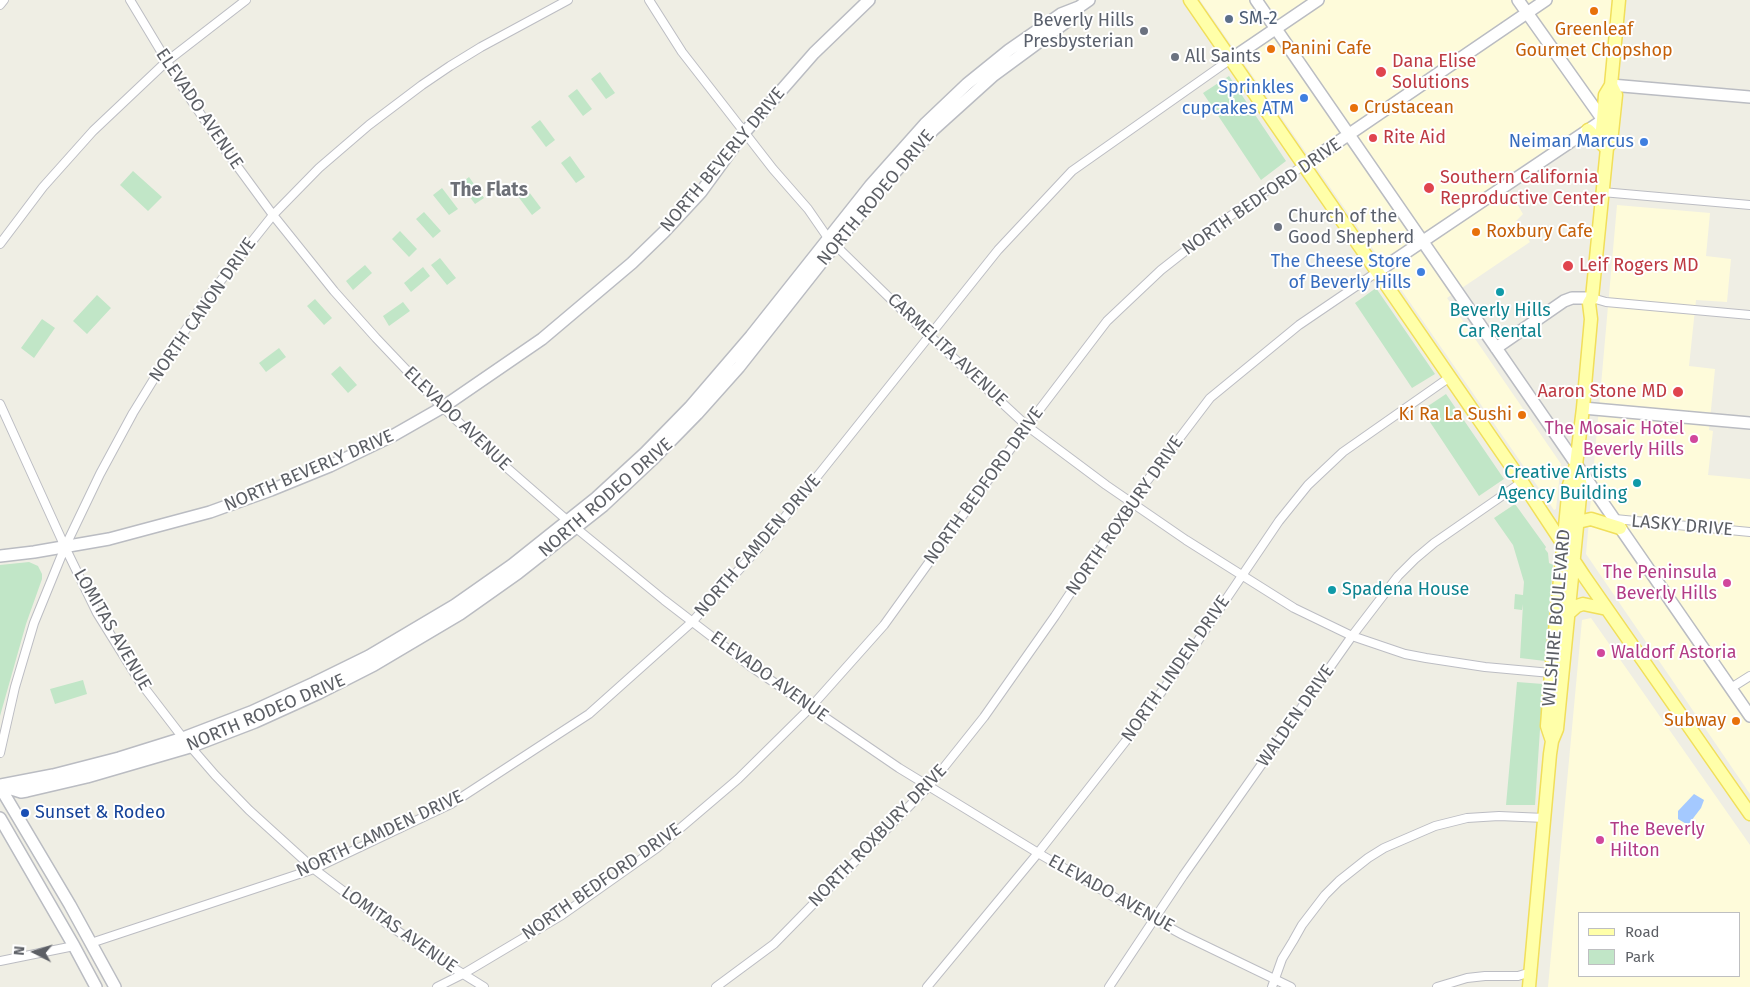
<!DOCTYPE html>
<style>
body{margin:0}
#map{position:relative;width:1750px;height:987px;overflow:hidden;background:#efeee4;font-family:"Fira Sans",sans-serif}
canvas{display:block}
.legend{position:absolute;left:1578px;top:912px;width:162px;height:65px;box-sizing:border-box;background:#fff;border:1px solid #bebfc1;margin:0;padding:6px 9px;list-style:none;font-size:15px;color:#5c5f65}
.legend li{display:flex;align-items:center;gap:10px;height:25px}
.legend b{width:25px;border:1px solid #bebfc1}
.north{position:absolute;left:10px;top:927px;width:50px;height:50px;-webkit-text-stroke:4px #fff;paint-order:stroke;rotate:275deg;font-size:14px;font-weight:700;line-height:20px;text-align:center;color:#5c5f65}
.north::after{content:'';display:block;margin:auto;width:18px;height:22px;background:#5c5f65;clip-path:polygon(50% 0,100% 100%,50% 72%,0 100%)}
</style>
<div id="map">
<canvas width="1750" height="987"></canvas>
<ul class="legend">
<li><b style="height:6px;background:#ffffa9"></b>Road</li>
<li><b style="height:14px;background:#c1e6c7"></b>Park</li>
</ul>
<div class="north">N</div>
</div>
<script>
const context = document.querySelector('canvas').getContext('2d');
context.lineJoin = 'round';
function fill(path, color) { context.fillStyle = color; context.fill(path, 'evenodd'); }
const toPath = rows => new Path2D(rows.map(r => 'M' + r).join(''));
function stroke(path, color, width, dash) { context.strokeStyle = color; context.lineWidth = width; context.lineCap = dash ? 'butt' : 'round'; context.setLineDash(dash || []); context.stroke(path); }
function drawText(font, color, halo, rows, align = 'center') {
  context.font = font + ' "Fira Sans",sans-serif'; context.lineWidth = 4; context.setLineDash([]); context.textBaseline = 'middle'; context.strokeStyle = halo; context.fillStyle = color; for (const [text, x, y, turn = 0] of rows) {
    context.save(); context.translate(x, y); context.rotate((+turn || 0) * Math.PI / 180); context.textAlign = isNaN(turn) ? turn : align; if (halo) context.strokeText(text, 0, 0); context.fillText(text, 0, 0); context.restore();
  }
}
fill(toPath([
 [1200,0,1612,0,1605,83,1594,118,1502,179,1523,214,1516,221,1530,242,1447,298,1561,464,1556,509,1554,510],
 [1617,205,1710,213,1706,256,1731,259,1727,302,1696,300,1689,366,1715,369,1709,430,1713,431,1708,475,1750,479,1750,794,1586,554],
 [1591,618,1750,845,1750,987,1548,987,1582,620],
 [1579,913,1739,913,1739,976,1579,976]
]), '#fefbda');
fill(toPath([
 [600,72,615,93,606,99,591,79],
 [1229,76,1286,161,1261,180,1203,93],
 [577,89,592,109,583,116,568,96],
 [540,120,555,140,546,147,531,127],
 [570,156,585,177,576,183,561,163],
 [133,171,162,197,148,211,120,185],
 [469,177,484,198,475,204,460,184],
 [442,188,458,209,449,215,433,195],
 [526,188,541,208,532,215,517,195],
 [424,212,441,231,433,238,416,219],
 [400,231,417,249,409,257,392,239],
 [440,258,456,278,447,285,431,265],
 [365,265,372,273,353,290,346,281],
 [423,267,430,276,411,292,404,283],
 [1376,288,1435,374,1412,388,1355,303],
 [97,295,111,308,87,334,73,321],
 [315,299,332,318,324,325,307,306],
 [403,302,410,311,389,326,383,316],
 [42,319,55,328,34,358,21,348],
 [279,348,286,357,266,372,259,363],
 [340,366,357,385,348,393,331,374],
 [1446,394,1504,479,1479,496,1422,410],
 [1515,504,1546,547,1545,549,1548,553,1549,563,1553,565,1545,661,1520,658,1523,604,1522,610,1514,609,1515,594,1523,595,1524,582,1513,545,1494,518],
 [29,562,38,566,42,574,42,579,26,624,0,716,0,565],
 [83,680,87,694,55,704,50,689],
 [1517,682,1543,684,1535,805,1506,805]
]), '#c1e6c7');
fill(toPath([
 [1694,794,1704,800,1701,808,1688,825,1678,819,1678,811]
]), '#a4c9ff');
const street = toPath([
 [130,0,183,88,218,140,273,215,334,291,376,338,434,399,506,467,576,528,664,600,750,666,899,768,1043,856,1126,904,1183,935,1291,987],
 [649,0,682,52,773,169,808,209,828,238,905,313,1027,426,1106,485,1186,540,1294,608,1352,636,1405,654,1426,658,1485,667,1551,673],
 [0,5,4,0],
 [1602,192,1750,205],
 [0,244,43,187,93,131,166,62,246,0],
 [1592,298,1606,302,1750,315],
 [0,404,65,547,97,613,140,682,183,738,215,775,249,810,314,869,387,924,439,959,484,987],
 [1615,519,1750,532],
 [1731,688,1750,676],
 [0,753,15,687,34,623,65,547,100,474,133,413,168,356,207,298,273,215,319,168,369,125,422,85,450,66,481,47,568,0],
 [91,943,314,869,451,804,589,714,692,622,772,533,998,250,1072,171,1231,59],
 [0,961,74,946],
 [437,987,463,974,562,915,657,848,738,779,810,708,884,625,1027,426,1107,321,1161,270,1226,219,1304,165],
 [716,987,774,944,929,786,984,717,1055,616,1131,502,1210,398,1299,325,1377,272],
 [927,987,1038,853,1125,742,1189,654,1279,521,1308,485,1343,452,1450,377],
 [1109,987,1183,876,1352,636,1398,576,1415,559,1434,543,1522,482],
 [1272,987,1282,959,1293,941,1302,925,1325,895,1339,881,1368,858,1384,848,1435,826,1467,818,1499,816,1545,818],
 [1437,987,1467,978,1485,976,1518,976,1531,972]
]);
const secondary = toPath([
 [1256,0,1750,716],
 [1231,59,1318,0],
 [1611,85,1750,97],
 [1304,165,1546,0],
 [1377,272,1603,120,1518,0],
 [1496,348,1564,301,1572,298,1592,298],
 [1583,408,1750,423],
 [0,556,34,552,109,539,210,512,271,490,330,466,394,435,443,407,542,339,632,263,664,232,701,192,744,133,814,53,869,0],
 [0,785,53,775,119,758,183,738,251,712,314,683,369,656,455,605,512,565,596,498,645,453,690,407,751,336,870,186,926,123,967,84,1009,50,1061,14,1079,7,1089,0],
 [2,786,21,792,27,791,87,777,190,747,255,722,319,693,374,665,460,614,518,573,603,506,652,460,697,414,739,367,877,192,933,130,994,75,1066,22,1079,7],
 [0,787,70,905,115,987],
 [0,818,74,946,96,987]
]);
const primary = toPath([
 [1190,0,1522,482,1584,576,1750,814],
 [1588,130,1605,147],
 [1607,148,1601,139,1603,120,1605,95,1611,85,1619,0],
 [1578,522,1591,519,1620,528],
 [1568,614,1577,606,1583,604,1607,609],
 [1552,741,1547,726,1551,673,1569,485,1576,465,1583,408,1591,319,1589,303,1592,298,1607,148,1611,142,1616,95,1611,85],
 [1529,987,1550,754,1552,741,1557,729,1581,486,1576,465]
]);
stroke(street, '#bcbdc3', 10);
stroke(secondary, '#babcc2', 14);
stroke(primary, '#f1df5b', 15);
stroke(street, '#fff', 8);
stroke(secondary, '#fff', 11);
stroke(primary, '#ffffa9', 12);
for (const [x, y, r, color] of [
 [1594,11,5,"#e8710a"],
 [1229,19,5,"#5c6f8a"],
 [1144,31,5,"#6b7280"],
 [1271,49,5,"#e8710a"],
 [1175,57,5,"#6b7280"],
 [1381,72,6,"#e0444e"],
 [1304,98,5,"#3f7fe0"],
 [1354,108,5,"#e8710a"],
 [1373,138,5,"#e0444e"],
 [1644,142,5,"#3f7fe0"],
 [1429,188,6,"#e0444e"],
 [1278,227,5,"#6b7280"],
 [1476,232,5,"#e8710a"],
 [1568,266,6,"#e0444e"],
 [1421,272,5,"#3f7fe0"],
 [1500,292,5,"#0f9aa8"],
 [1678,392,6,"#e0444e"],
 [1522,415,5,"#e8710a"],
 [1694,439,5,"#d1479c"],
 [1637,483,5,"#0f9aa8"],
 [1727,583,5,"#d1479c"],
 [1332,590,5,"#0f9aa8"],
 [1601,653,5,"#d1479c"],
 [1736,721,5,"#e8710a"],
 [25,813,5,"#1a4fb4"],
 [1600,840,5,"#d1479c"]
]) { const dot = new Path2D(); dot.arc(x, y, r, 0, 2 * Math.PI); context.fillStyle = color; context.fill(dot); stroke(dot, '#fff', 2); }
drawText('18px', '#4e5e75', '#fff', [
 ["SM-2",1239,19]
], 'left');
drawText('18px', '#5b616d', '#fff', [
 ["Beverly Hills",1134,21,"right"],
 ["Presbysterian",1134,42,"right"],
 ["All Saints",1185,57],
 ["Church of the",1288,217],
 ["Good Shepherd",1288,238]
], 'left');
drawText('18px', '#c56008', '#fff', [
 ["Greenleaf",1594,30,"center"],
 ["Gourmet Chopshop",1594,51,"center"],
 ["Panini Cafe",1281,49],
 ["Crustacean",1364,108],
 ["Roxbury Cafe",1486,232],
 ["Ki Ra La Sushi",1512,415,"right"],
 ["Subway",1726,721,"right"]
], 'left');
drawText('18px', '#be3a42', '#fff', [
 ["Dana Elise",1392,62],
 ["Solutions",1392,83],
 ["Rite Aid",1383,138],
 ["Southern California",1440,178],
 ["Reproductive Center",1440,199],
 ["Leif Rogers MD",1579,266],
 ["Aaron Stone MD",1667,392,"right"]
], 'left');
drawText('18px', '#366cbe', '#fff', [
 ["Sprinkles",1294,88],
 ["cupcakes ATM",1294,109],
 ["Neiman Marcus",1634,142],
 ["The Cheese Store",1411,262],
 ["of Beverly Hills",1411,283]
], 'right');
drawText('18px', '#5c5f65', '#fff', [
 ["ELEVADO AVENUE",199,109,56],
 ["NORTH BEVERLY DRIVE",723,160,-50],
 ["NORTH BEDFORD DRIVE",1262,197,-35],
 ["NORTH RODEO DRIVE",876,198,-50],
 ["NORTH CANON DRIVE",203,310,-55],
 ["CARMELITA AVENUE",947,350,43],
 ["ELEVADO AVENUE",457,419,44],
 ["NORTH BEVERLY DRIVE",309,471,-23],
 ["NORTH BEDFORD DRIVE",984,486,-54],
 ["NORTH RODEO DRIVE",606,498,-41],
 ["NORTH ROXBURY DRIVE",1125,516,-55],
 ["LASKY DRIVE",1682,526,5],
 ["NORTH CAMDEN DRIVE",758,546,-49],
 ["WILSHIRE BOULEVARD",1557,618,-85],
 ["LOMITAS AVENUE",112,630,60],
 ["NORTH LINDEN DRIVE",1176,669,-55],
 ["ELEVADO AVENUE",769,677,36],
 ["NORTH RODEO DRIVE",266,713,-23],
 ["WALDEN DRIVE",1296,716,-55],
 ["NORTH CAMDEN DRIVE",380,834,-25],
 ["NORTH ROXBURY DRIVE",878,836,-46],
 ["NORTH BEDFORD DRIVE",602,882,-35],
 ["ELEVADO AVENUE",1111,894,29],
 ["LOMITAS AVENUE",399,930,35]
]);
drawText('18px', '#0d838f', '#fff', [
 ["Beverly Hills",1500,311],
 ["Car Rental",1500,332],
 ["Creative Artists",1627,473,"right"],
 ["Agency Building",1627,494,"right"],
 ["Spadena House",1342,590,"left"]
]);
drawText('18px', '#b23c85', '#fff', [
 ["The Mosaic Hotel",1684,429],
 ["Beverly Hills",1684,450],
 ["The Peninsula",1717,573],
 ["Beverly Hills",1717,594],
 ["Waldorf Astoria",1611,653,"left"],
 ["The Beverly",1610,830,"left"],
 ["Hilton",1610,851,"left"]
], 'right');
drawText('18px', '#164399', '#fff', [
 ["Sunset & Rodeo",35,813]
], 'left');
drawText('bold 19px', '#6d7077', '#fff', [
 ["The Flats",489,191]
]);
</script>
